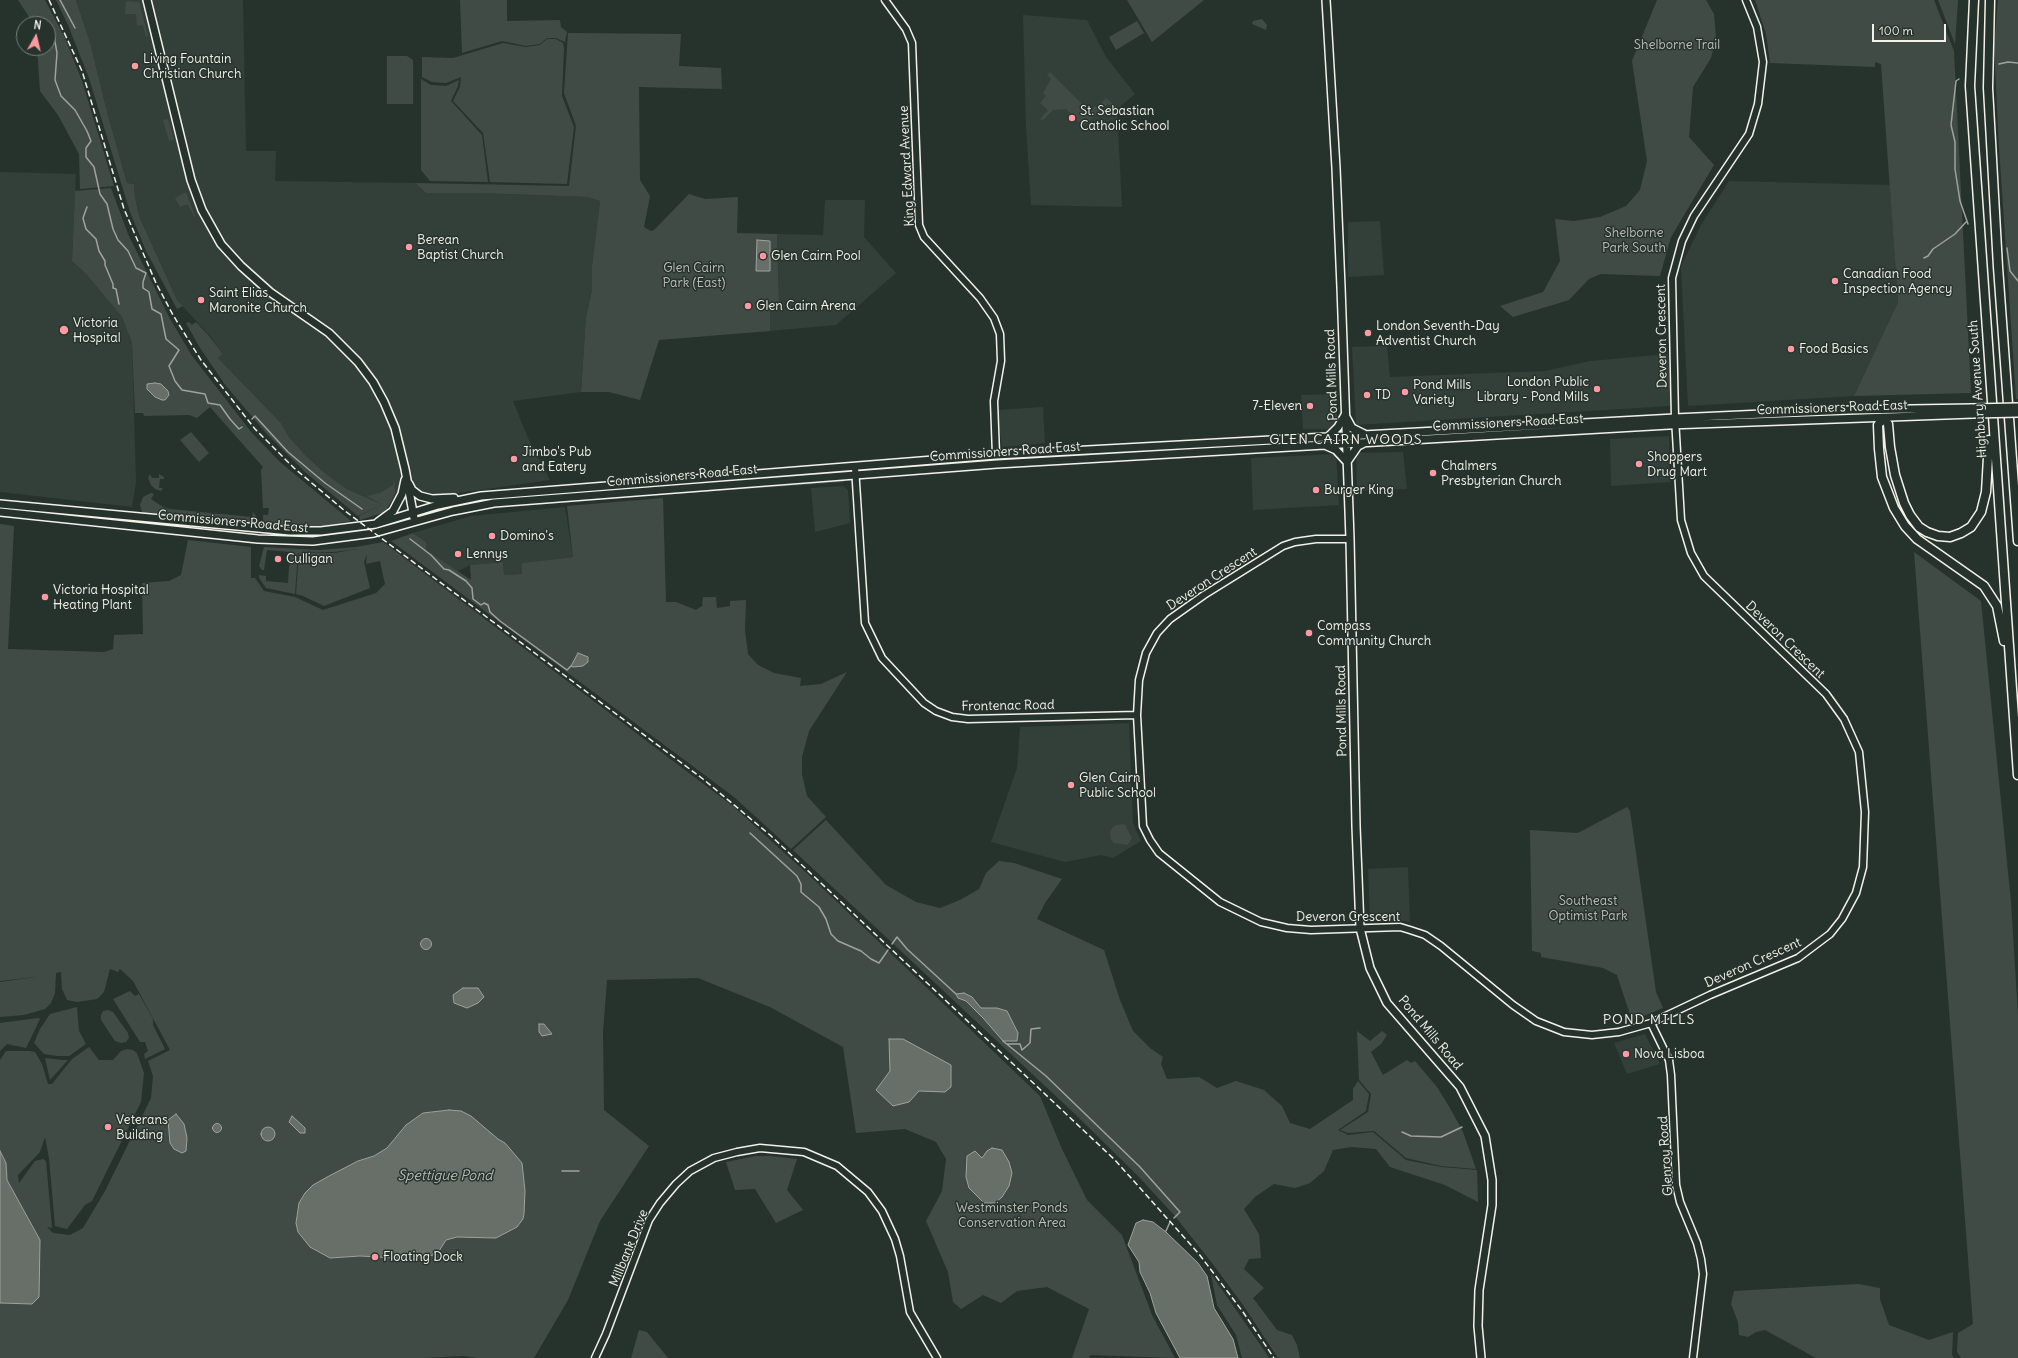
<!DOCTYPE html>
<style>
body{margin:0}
#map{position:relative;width:2018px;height:1358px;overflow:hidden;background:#26332d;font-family:Delius,sans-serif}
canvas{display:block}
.north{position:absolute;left:16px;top:16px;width:40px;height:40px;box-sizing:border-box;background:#26332d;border:1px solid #787f78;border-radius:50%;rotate:8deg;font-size:11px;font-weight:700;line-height:16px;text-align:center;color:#f4f1e8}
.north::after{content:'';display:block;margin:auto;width:14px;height:18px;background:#ff9aa2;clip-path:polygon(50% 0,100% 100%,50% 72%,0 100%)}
.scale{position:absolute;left:1872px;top:24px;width:74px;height:18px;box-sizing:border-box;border:2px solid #f4f1e8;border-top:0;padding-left:5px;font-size:12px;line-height:14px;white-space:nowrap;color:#f4f1e8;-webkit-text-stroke:3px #26332d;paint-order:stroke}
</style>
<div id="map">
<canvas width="2018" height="1358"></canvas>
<div class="north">N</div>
<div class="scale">100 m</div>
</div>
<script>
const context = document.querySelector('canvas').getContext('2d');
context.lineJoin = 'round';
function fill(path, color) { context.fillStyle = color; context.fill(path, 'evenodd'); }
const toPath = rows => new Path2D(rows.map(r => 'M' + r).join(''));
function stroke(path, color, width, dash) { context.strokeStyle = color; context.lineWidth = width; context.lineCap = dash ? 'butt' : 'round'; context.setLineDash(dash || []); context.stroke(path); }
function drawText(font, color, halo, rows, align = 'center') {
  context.font = font + ' Delius,sans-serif'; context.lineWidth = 3; context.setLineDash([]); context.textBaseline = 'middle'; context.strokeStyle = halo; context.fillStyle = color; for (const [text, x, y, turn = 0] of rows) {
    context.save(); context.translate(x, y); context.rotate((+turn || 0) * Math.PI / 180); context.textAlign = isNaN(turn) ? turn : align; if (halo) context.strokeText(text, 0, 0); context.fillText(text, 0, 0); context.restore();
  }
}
fill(toPath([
 [76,0,243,0,246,151,276,151,275,181,415,183,426,193,480,193,587,197,600,201,592,266,592,290,586,317,581,392,513,401,528,438,550,480,382,504,347,489,326,474,306,456,289,437,281,423,218,358,223,354,210,336,177,300,139,216,135,197,134,184,127,183,107,112,90,42],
 [1023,15,1087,20,1106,57,1135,94,1117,109,1122,207,1031,205,1026,128],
 [0,172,76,174,72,261,86,274,122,317,132,343,136,482,132,507,0,492],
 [1729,181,1890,185,1898,302,1854,396,1688,406,1681,266,1701,225],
 [825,200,865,200,864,237,896,273,836,325,770,331,770,303,779,302,777,234,823,235],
 [1380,221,1384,275,1348,277,1348,222],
 [1387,346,1390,377,1545,371,1590,361,1668,354,1671,406,1356,425,1352,347],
 [1337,394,1337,421,1331,429,1303,429,1301,395],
 [1043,407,1045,443,1002,447,997,410],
 [1669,436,1670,482,1611,486,1610,439],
 [1403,452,1407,489,1357,491,1356,453],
 [1336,454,1339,505,1253,510,1251,458],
 [843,486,848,490,850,523,815,532,811,488],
 [565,507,573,557,522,563,522,574,504,575,503,562,470,565,457,572,426,550,426,542,413,533,471,516],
 [1129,723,1133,823,1141,841,1113,858,1101,855,1065,862,991,842,1017,768,1020,727],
 [1408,867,1410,922,1387,918,1370,918,1368,869],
 [1645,1034,1660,1064,1627,1074,1614,1043]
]), '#333f39');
fill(toPath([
 [18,0,45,0,65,38,82,81,114,186,80,189,79,154,58,115,40,91,37,48,48,48,48,24,28,24,31,20],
 [56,0,76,0,90,42,107,112,127,183,134,184,135,197,139,216,177,300,183,306,177,309,146,251,130,212,89,78,68,25],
 [460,0,507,0,507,21,560,20,561,27,567,32,565,42,556,38,547,38,540,44,526,46,502,41,462,53],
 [1127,0,1204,0,1152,42],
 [1657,0,1706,0,1714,14,1716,38,1711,58,1693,87,1689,137,1714,165,1671,237,1660,276,1601,274,1589,279,1569,300,1513,317,1500,306,1543,292,1560,261,1555,219,1574,221,1600,217,1626,206,1640,190,1647,161,1632,61],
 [1755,0,1934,0,1954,51,1971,393,1854,396,1898,302,1881,64,1875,62,1875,67,1770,63,1766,34],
 [1938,0,1958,0,1955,44],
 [1998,0,2018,0,2018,399,2016,399,1999,147,1994,45],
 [126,1,139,2,148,36,146,37,143,25,137,26,136,14,125,14],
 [1262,19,1267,25,1266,30,1252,24,1253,21],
 [1137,21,1144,33,1116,50,1109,37],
 [568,33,681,34,679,66,721,68,722,89,639,87,640,180,650,196,644,227,651,231,654,230,689,194,705,199,738,197,737,233,777,234,779,303,770,303,770,331,659,340,640,400,609,392,581,392,586,317,592,290,592,266,600,201,587,197,480,193,426,193,415,183,569,186,576,126,564,93],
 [547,39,556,39,563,43,564,48,562,96,574,127,567,184,490,182,483,133,453,101,460,87,461,77,446,83,432,82,422,77,422,57,453,58,503,43,526,47,540,45],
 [387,56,407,56,413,60,413,104,387,104],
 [1050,72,1089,111,1095,106,1097,107,1106,98,1117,107,1114,109,1108,104,1083,126,1066,109,1053,110,1043,120,1040,119,1048,110,1040,103,1046,96,1043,93,1051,79,1047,75],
 [421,79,431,85,446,86,459,80,458,86,451,101,482,135,488,182,430,181,421,170],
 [168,119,174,140,169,141,163,120],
 [111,188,128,234,169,317,192,356,252,433,280,462,351,521,310,529,268,527,263,523,263,515,268,515,269,508,263,508,261,470,263,467,210,407,197,418,189,415,144,416,143,413,135,413,132,343,122,317,86,274,72,261,75,191],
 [186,192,195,216,194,217,188,204,180,207,175,198],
 [189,322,192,325,196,322,209,336,223,354,218,358,281,423,289,437,306,456,326,474,347,489,381,504,367,496,380,493,393,485,394,476,395,493,387,509,382,513,360,520,359,516,383,504,358,516,305,472,267,434,226,386,200,348,186,323],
 [191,432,209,453,199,462,180,440],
 [150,474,152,478,159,478,159,474,164,477,164,479,160,479,159,488,163,488,161,491,155,489,151,485,148,478],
 [844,479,844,482,674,494,676,492],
 [151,493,154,494,151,499,163,507,170,509,252,517,253,512,256,516,256,522,249,525,147,515,142,512,140,505,143,497],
 [663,498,666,602,676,602,696,610,702,606,703,597,716,597,717,608,730,606,730,601,746,600,745,630,748,654,758,665,774,673,801,678,800,686,821,684,847,672,809,731,802,757,802,774,807,796,826,817,791,849,734,797,391,541,413,533,426,542,426,550,471,580,470,565,503,562,504,575,522,574,522,563,573,557,567,506],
 [0,524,14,526,8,649,104,652,113,649,114,635,143,634,142,583,169,581,181,575,188,540,251,547,251,578,255,578,264,591,295,597,323,610,376,593,385,584,380,561,366,564,367,554,364,562,370,588,324,606,303,596,296,594,299,553,334,553,358,549,334,552,298,553,295,594,266,588,259,578,259,575,266,576,266,581,288,583,290,552,267,550,264,570,262,570,259,566,264,547,319,550,356,547,383,542,734,807,812,878,1040,1096,1062,1149,1087,1200,1122,1235,1152,1315,1175,1358,1090,1355,1089,1358,1072,1358,1089,1309,1047,1287,1017,1291,1001,1303,983,1295,961,1309,953,1302,948,1272,926,1221,942,1191,946,1159,936,1142,905,1129,856,1133,843,1047,770,1007,698,978,607,980,603,1032,604,1110,649,1146,600,1221,568,1300,534,1358,478,1358,463,1356,422,1358,0,1358,0,1303,23,1304,38,1269,40,1240,7,1180,6,1163,0,1151,0,1060,6,1051,29,1051,35,1052,42,1064,48,1084,52,1084,72,1059,89,1047,99,1060,113,1060,121,1051,127,1049,133,1050,137,1053,144,1073,141,1102,92,1201,85,1205,67,1229,55,1226,49,1158,45,1137,40,1152,18,1175,19,1183,35,1161,43,1159,46,1161,52,1228,47,1227,53,1233,70,1235,83,1228,105,1191,151,1098,153,1076,148,1061,170,1050,133,981,120,969,118,972,110,969,104,992,97,999,77,1002,67,1000,62,989,61,972,56,973,55,993,51,1003,45,1009,24,1015,0,1017,0,982,36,977,0,981],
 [449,1110,471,1116,498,1139,505,1143,522,1163,525,1191,524,1214,523,1219,517,1227,496,1238,457,1237,446,1240,439,1251,412,1259,360,1256,330,1258,310,1247,298,1232,296,1223,297,1213,305,1193,313,1185,329,1176,358,1161,374,1156,387,1148,406,1125,423,1113],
 [1914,552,1981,601,2011,902,2018,1015,2018,1358,1961,1358,1957,1352,1958,1333,1973,1324],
 [1627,807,1630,811,1656,992,1663,1008,1632,1021,1617,975,1603,968,1541,957,1541,953,1532,951,1530,830,1578,833],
 [826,820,886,885,916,902,940,908,960,900,979,889,986,873,999,861,1014,863,1062,879,1045,903,1037,919,1104,950,1120,1000,1133,1031,1150,1048,1163,1057,1161,1064,1167,1079,1199,1077,1217,1088,1236,1081,1264,1090,1282,1106,1290,1123,1310,1129,1353,1100,1353,1089,1358,1081,1369,1094,1366,1111,1338,1130,1348,1135,1373,1132,1406,1160,1441,1167,1477,1170,1478,1202,1445,1185,1390,1167,1376,1149,1351,1147,1333,1150,1324,1171,1310,1183,1295,1188,1274,1184,1255,1197,1244,1209,1259,1234,1261,1258,1249,1259,1244,1269,1264,1288,1253,1298,1277,1330,1292,1335,1297,1345,1300,1358,1278,1358,1243,1305,1212,1263,1174,1215,1138,1176,1076,1115,793,850],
 [1122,824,1125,825,1132,838,1128,845,1114,843,1111,840,1110,833,1112,828,1116,825],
 [130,991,135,996,139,994,153,1019,153,1025,165,1049,145,1059,144,1054,148,1051,145,1042,140,1042,113,999],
 [77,1007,79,1031,86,1044,69,1056,57,1056,44,1054,34,1043,40,1029,50,1014],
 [108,1010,113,1012,128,1033,129,1038,126,1042,121,1043,115,1041,101,1020,101,1015,103,1011],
 [38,1018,40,1019,26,1048,7,1044,0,1051,0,1023],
 [1357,1031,1370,1041,1382,1031,1387,1035,1381,1044,1371,1052,1383,1075,1407,1060,1411,1063,1415,1061,1437,1087,1450,1108,1463,1132,1476,1169,1441,1166,1406,1158,1374,1131,1348,1133,1340,1130,1368,1112,1371,1094,1359,1080],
 [45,1058,62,1060,68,1060,50,1080],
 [756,1156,771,1156,797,1159,787,1190,803,1210,776,1223,755,1189,735,1190,726,1162],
 [1211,1274,1266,1353,1269,1358,1242,1358,1236,1335,1217,1305],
 [1858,1284,1880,1288,1880,1299,1889,1325,1929,1340,1953,1332,1952,1355,1954,1358,1816,1358,1765,1330,1756,1332,1748,1337,1739,1335,1738,1322,1731,1304,1734,1291],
 [639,1330,647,1332,668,1358,631,1358]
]), '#414b45');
const water = toPath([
 [757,240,770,241,770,271,756,271,757,240],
 [155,383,161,384,168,391,169,395,165,400,162,400,155,397,147,389,147,384,155,383],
 [578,653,588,657,588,662,583,666,573,667,571,666,578,653],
 '420.5 944a5.5 5.5 0 1 1 11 0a5.5 5.5 0 1 1-11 0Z',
 [463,988,478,988,484,997,478,1003,467,1008,454,1003,453,995,463,988],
 [964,993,972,997,981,1008,997,1008,1007,1011,1018,1033,1017,1041,1003,1041,984,1019,966,1001,958,998,956,994,964,993],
 [539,1024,544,1024,552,1034,542,1036,539,1032,539,1024],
 [889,1039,903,1039,951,1065,951,1087,945,1092,919,1091,909,1102,893,1106,876,1090,890,1071,889,1039],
 [449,1110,461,1111,471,1116,498,1139,505,1143,522,1163,525,1191,524,1214,523,1219,517,1227,496,1238,457,1237,446,1240,439,1251,433,1255,412,1259,360,1256,330,1258,310,1247,298,1232,296,1223,299,1203,305,1193,313,1185,329,1176,358,1161,374,1156,387,1148,406,1125,423,1113,449,1110],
 [176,1114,184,1124,187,1138,186,1151,182,1153,174,1149,170,1143,168,1120,176,1114],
 [292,1116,305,1128,305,1133,300,1133,289,1122,292,1116],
 '212.5 1128a4.5 4.5 0 1 1 9 0a4.5 4.5 0 1 1-9 0Z',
 '261 1134a7 7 0 1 1 14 0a7 7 0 1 1-14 0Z',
 [992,1148,1002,1150,1009,1162,1012,1173,1009,1186,1002,1197,995,1203,984,1203,969,1188,966,1177,967,1156,975,1151,982,1158,987,1151,992,1148],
 [0,1151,6,1163,7,1180,40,1240,39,1297,32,1304,0,1303,0,1151],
 [1143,1220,1153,1222,1166,1232,1198,1263,1207,1276,1214,1308,1233,1339,1238,1358,1180,1358,1156,1313,1150,1293,1140,1272,1139,1262,1128,1245,1136,1223,1143,1220]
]);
fill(water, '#676f68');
stroke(water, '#9fa39b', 1);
stroke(toPath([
 [60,0,75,28],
 [54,36,57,53,55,80,61,96,75,110,87,131,91,141,86,148,86,157,94,167,100,194,107,204,113,229,118,240,128,251,136,268,146,273,143,282,143,288,149,292,152,309,161,314,166,339,179,350,169,366,175,381,182,390,205,394,208,403,220,405,230,419,239,429,242,427],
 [1999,64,2008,62,2018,63],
 [1959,79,1956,81,1951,125,1955,142,1955,169,1960,201,1968,224],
 [87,207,83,218,84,222,86,229,96,239,99,251,105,261,105,265,113,284,113,288,116,289,119,304],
 [2007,248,2010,271,2018,281],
 [1924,258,1928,256,1933,249,1955,234,1966,222],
 [252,419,255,416,288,452,325,483,362,509],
 [410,539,431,555,444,569,449,570,466,581,472,588,473,599,481,605,484,603,488,605,490,612,500,621,567,670,571,666],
 [750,833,797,876,801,884,801,892,819,907,826,919,831,934,838,941,861,951,871,959,879,963,888,950],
 [892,944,897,937,907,949,956,994],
 [1003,1041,1046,1076,1140,1167,1180,1212,1174,1218],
 [1007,1044,1020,1044,1022,1050,1030,1043,1031,1029,1040,1028],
 [1402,1132,1411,1136,1441,1137,1462,1127],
 [562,1171,579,1171],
 [1166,1231,1170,1222]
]), '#9fa39b', 1.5);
const tertiary = toPath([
 [885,0,906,29,912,43,919,225,924,237,980,298,994,318,1000,334,1001,361,994,401,996,455],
 [855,467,865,623,882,658,924,703,936,711,952,717,968,719,1137,715],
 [1350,539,1316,539,1295,542,1283,546,1204,595,1170,619,1157,633,1146,653,1139,680,1137,715,1143,826,1150,840,1159,853,1220,902,1261,922,1287,928,1311,930,1400,927,1410,930,1425,935,1441,946,1513,1005,1536,1021,1564,1032,1592,1035,1619,1032,1651,1023,1710,995,1798,958,1830,934,1842,919,1856,893,1863,867,1865,812,1859,752,1844,719,1826,694,1704,576,1691,553,1681,520,1675,418,1672,278,1682,241,1694,216,1749,134,1758,104,1763,62,1757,27,1746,0],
 [1651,1023,1669,1060,1671,1075,1676,1185,1680,1202,1697,1243,1701,1259,1703,1274,1693,1358],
 [595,1358,606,1334,649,1220,660,1203,676,1184,690,1171,714,1158,737,1152,760,1148,804,1152,837,1166,868,1192,882,1211,895,1239,900,1256,910,1312,937,1358]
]);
const secondary = toPath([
 [147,0,191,180,202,210,221,244,241,266,270,292,329,333,358,362,373,382,384,402,395,428,405,469,414,518],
 [1326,0,1336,168,1341,287,1350,539,1356,826,1360,928,1370,968,1387,1003,1460,1087,1485,1136,1492,1180,1492,1205,1479,1290,1478,1326,1481,1358],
 [1346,417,1352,428,1364,434],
 [1328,437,1338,427,1345,415],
 [1327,446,1336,450,1347,462],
 [1347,462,1358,446,1364,443],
 [409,484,412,490,420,496,432,499,454,498],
 [0,504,290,531,321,531,376,524,438,505,481,496,996,455,1675,418,1850,410,1972,408],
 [0,512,258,539,313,541,374,533,453,511,494,503,997,464,1669,425,1973,414],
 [378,522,393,511,402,494,405,480]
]);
const motorway = toPath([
 [1974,0,1970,86,2018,775],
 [1990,0,1988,88,1998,267,2018,541],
 [1989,440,1986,492,1981,512,1971,527,1961,533,1950,537,1938,536,1927,532,1919,527,1910,515,1904,503,1895,475,1890,447,1888,424,1883,418,1878,425,1879,449,1882,477,1894,508,1905,526,1917,539,1984,586,1997,606,2004,641]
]);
stroke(tertiary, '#f4f1e8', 9);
stroke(secondary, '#f4f1e8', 10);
stroke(motorway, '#f4f1e8', 11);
stroke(tertiary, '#26332d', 6);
stroke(secondary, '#26332d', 7);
stroke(motorway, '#26332d', 8);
stroke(toPath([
 [49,0,82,71,124,209,156,283,173,315,201,360,255,429,294,468,345,511,703,779,770,835,1115,1160,1199,1254,1243,1312,1274,1358]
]), '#f4f1e8', 1.5, [6, 3]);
const secondaryBridge = toPath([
 [1972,408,2018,407],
 [1973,414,2018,413]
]);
stroke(secondaryBridge, '#f4f1e8', 10, []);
stroke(secondaryBridge, '#26332d', 7);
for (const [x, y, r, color] of [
 [135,66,4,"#ff9aa2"],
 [1072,118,4,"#ff9aa2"],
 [409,247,4,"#ff9aa2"],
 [763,256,4,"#ff9aa2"],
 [1835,281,4,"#ff9aa2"],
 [201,300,4,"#ff9aa2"],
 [748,306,4,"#ff9aa2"],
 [64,330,5,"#ff9aa2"],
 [1368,333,4,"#ff9aa2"],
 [1791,349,4,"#ff9aa2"],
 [1597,389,4,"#ff9aa2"],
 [1405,392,4,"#ff9aa2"],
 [1367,395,4,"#ff9aa2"],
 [1310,406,4,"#ff9aa2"],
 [514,459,4,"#ff9aa2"],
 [1639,464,4,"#ff9aa2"],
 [1433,473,4,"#ff9aa2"],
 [1316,490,4,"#ff9aa2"],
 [492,536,4,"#ff9aa2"],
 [458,554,4,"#ff9aa2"],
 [278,559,4,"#ff9aa2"],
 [45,597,4,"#ff9aa2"],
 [1309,633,4,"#ff9aa2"],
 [1071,785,4,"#ff9aa2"],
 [1626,1054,4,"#ff9aa2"],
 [108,1127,4,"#ff9aa2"],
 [375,1257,4,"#ff9aa2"]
]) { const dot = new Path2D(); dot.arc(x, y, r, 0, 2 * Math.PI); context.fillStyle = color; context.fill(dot); stroke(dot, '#26332d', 1.5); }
drawText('13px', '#bebfb7', '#26332d', [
 ["Shelborne Trail",1677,45],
 ["Shelborne",1634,233],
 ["Park South",1634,248],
 ["Glen Cairn",694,268],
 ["Park (East)",694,283],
 ["Southeast",1588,901],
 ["Optimist Park",1588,916],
 ["Westminster Ponds",1012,1208],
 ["Conservation Area",1012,1223]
]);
drawText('13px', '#f4f1e8', '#26332d', [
 ["Living Fountain",143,59],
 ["Christian Church",143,74],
 ["St. Sebastian",1080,111],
 ["Catholic School",1080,126],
 ["Berean",417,240],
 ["Baptist Church",417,255],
 ["Glen Cairn Pool",771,256],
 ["Canadian Food",1843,274],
 ["Inspection Agency",1843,289],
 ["Saint Elias",209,293],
 ["Maronite Church",209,308],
 ["Glen Cairn Arena",756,306],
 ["Victoria",73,323],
 ["Hospital",73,338],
 ["London Seventh-Day",1376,326],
 ["Adventist Church",1376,341],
 ["Food Basics",1799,349],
 ["London Public",1589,382,"right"],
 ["Library - Pond Mills",1589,397,"right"],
 ["Pond Mills",1413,385],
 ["Variety",1413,400],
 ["TD",1375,395],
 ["7-Eleven",1302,406,"right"],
 ["Jimbo's Pub",522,452],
 ["and Eatery",522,467],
 ["Shoppers",1647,457],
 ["Drug Mart",1647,472],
 ["Chalmers",1441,466],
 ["Presbyterian Church",1441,481],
 ["Burger King",1324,490],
 ["Domino's",500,536],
 ["Lennys",466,554],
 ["Culligan",286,559],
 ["Victoria Hospital",53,590],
 ["Heating Plant",53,605],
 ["Compass",1317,626],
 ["Community Church",1317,641],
 ["Glen Cairn",1079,778],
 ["Public School",1079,793],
 ["Nova Lisboa",1634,1054],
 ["Veterans",116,1120],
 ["Building",116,1135],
 ["Floating Dock",383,1257]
], 'left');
drawText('13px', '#f4f1e8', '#26332d', [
 ["King Edward Avenue",907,166,-93],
 ["Deveron Crescent",1662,336,-91],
 ["Pond Mills Road",1332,375,-92],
 ["Highbury Avenue South",1978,389,-94],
 ["Commissioners Road East",1832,408,-2],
 ["Commissioners Road East",1508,423,-3],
 ["Commissioners Road East",1005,452,-4],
 ["Commissioners Road East",682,476,-5],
 ["Commissioners Road East",233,522,5],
 ["Deveron Crescent",1212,579,-33],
 ["Deveron Crescent",1785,640,44],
 ["Frontenac Road",1008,706,-1],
 ["Pond Mills Road",1342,711,-91],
 ["Deveron Crescent",1348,917],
 ["Deveron Crescent",1753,963,-24],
 ["Pond Mills Road",1430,1033,50],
 ["Glenroy Road",1666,1156,-94],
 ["Millbank Drive",629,1248,-68]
]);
context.letterSpacing = '1px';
drawText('14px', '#f4f1e8', '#26332d', [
 ["GLEN CAIRN WOODS",1346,440],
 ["POND MILLS",1649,1020]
]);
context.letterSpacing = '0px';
drawText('italic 14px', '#bcbdb5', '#26332d', [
 ["Spettigue Pond",445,1176]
]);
</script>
